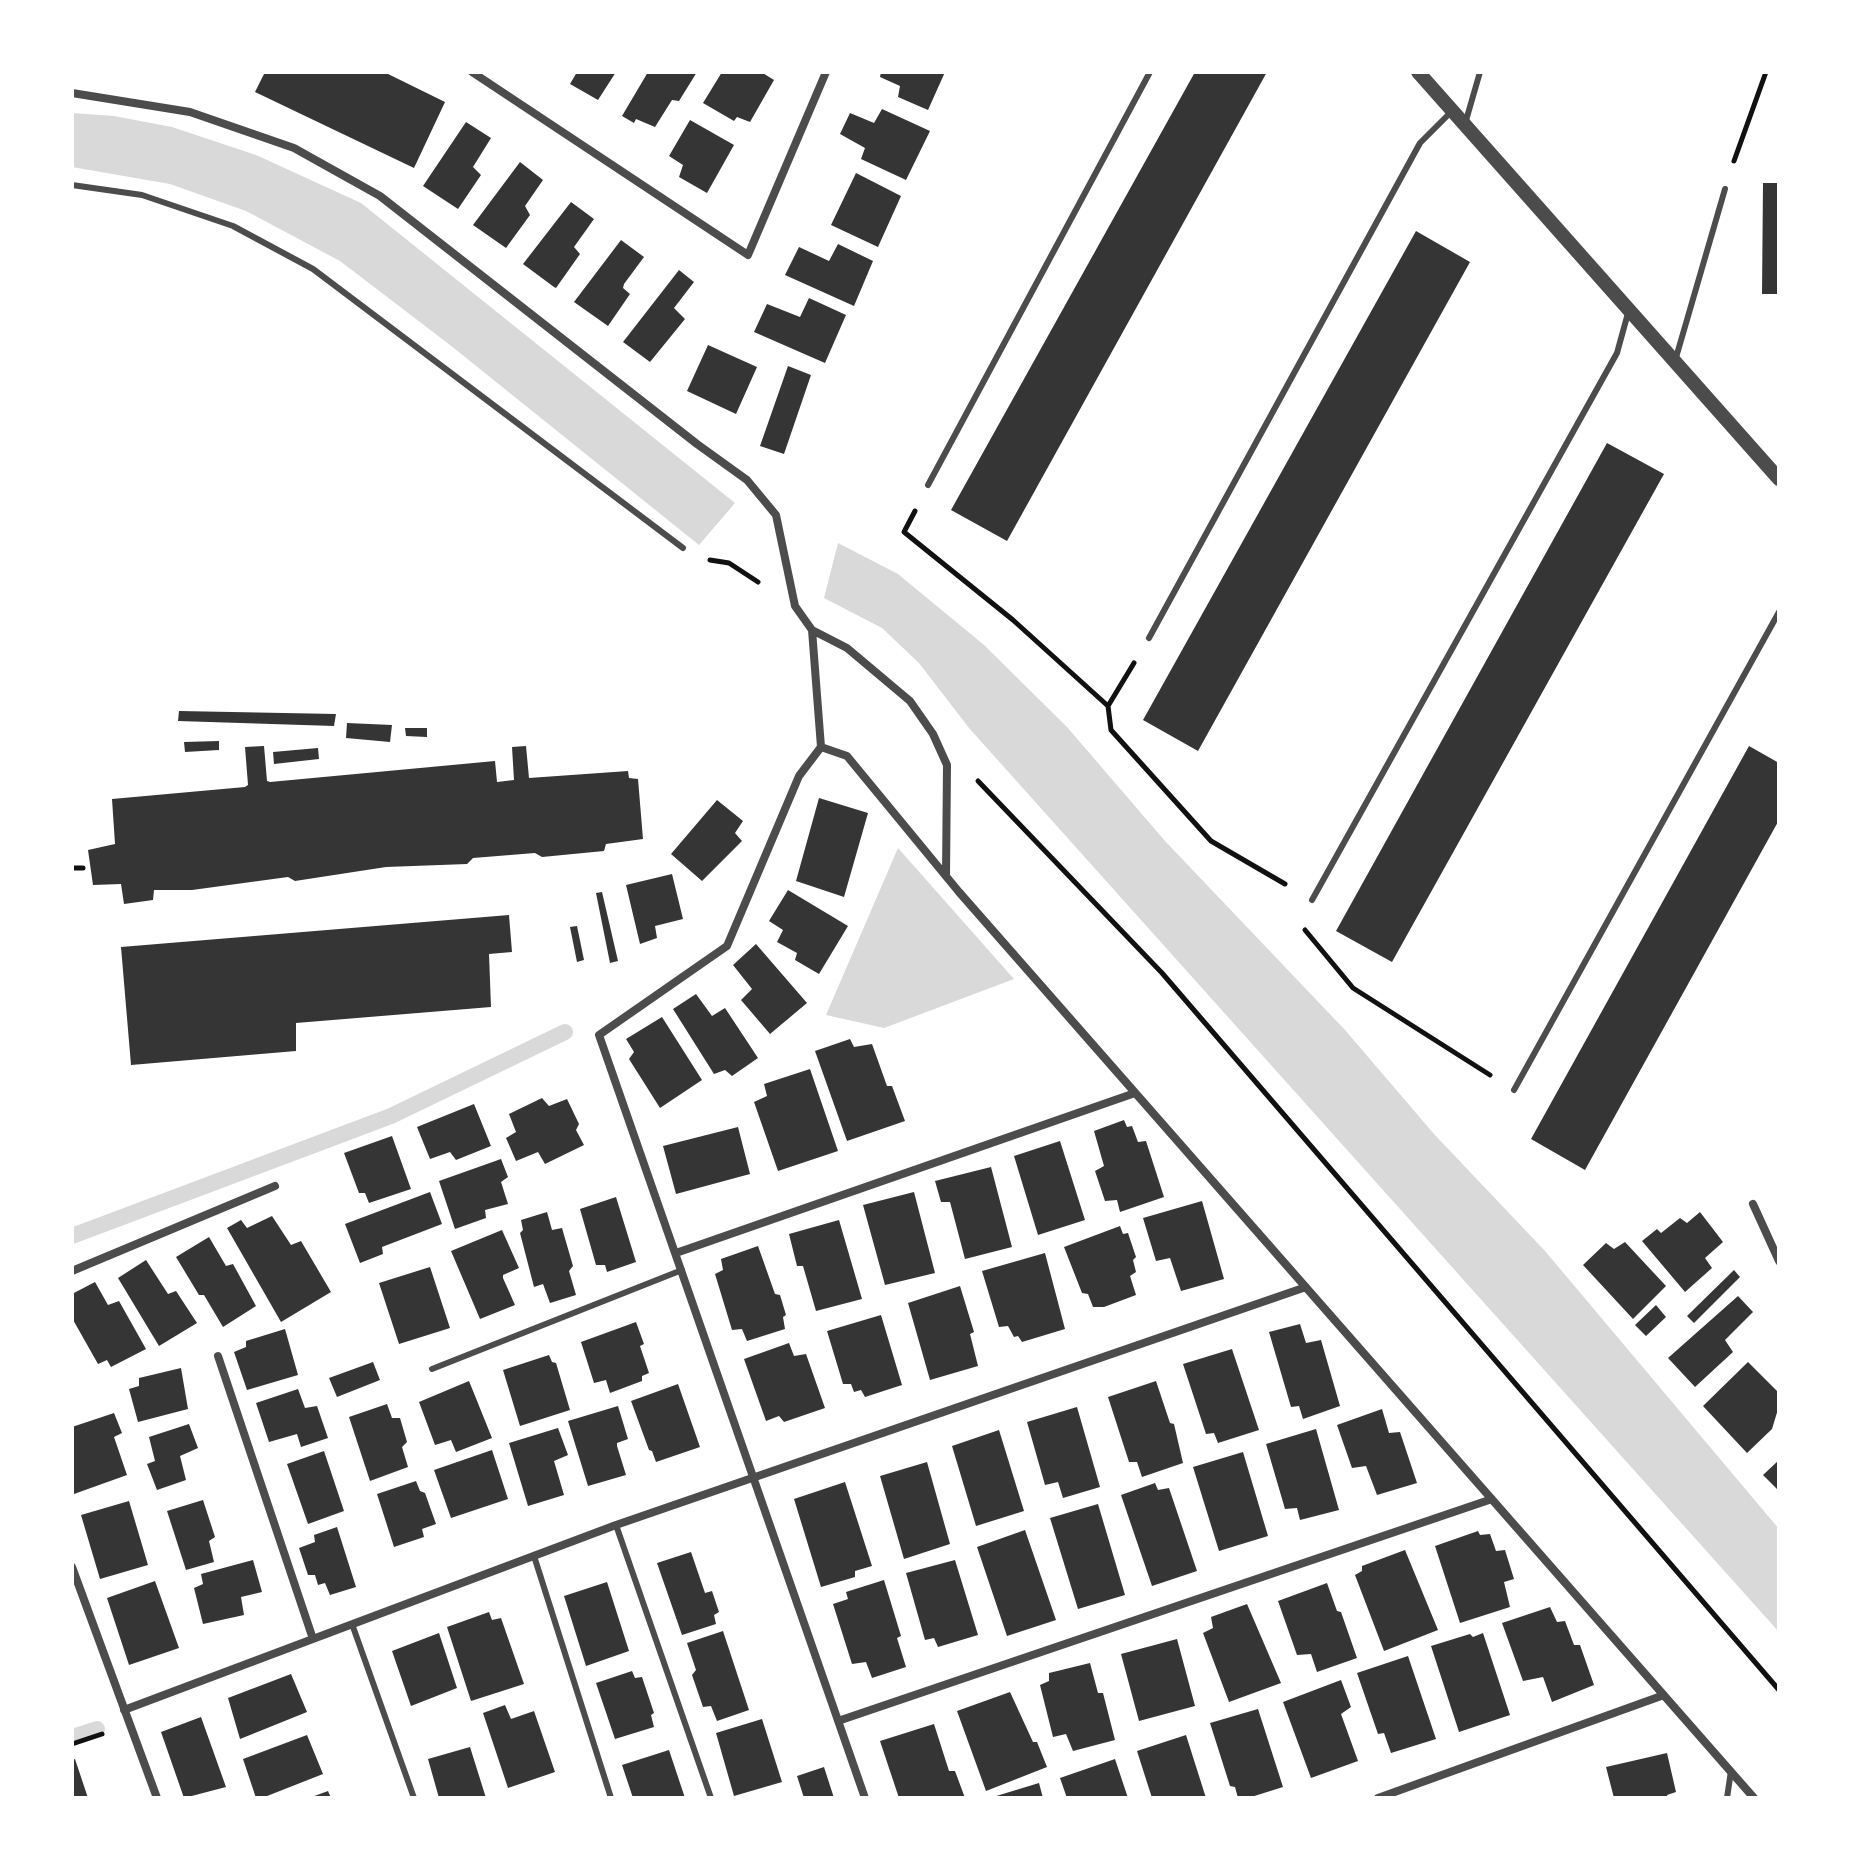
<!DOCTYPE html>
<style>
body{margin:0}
#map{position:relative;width:1851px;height:1870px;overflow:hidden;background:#fff;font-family:Cabin,sans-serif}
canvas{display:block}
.frame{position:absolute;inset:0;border:74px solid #fff;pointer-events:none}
</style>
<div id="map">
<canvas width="1851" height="1870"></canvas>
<div class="frame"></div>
</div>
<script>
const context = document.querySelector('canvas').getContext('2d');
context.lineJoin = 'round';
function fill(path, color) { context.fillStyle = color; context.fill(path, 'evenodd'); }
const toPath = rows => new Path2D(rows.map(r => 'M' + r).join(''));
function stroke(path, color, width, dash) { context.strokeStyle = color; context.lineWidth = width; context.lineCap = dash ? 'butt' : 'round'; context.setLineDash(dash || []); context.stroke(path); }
fill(toPath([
 [72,113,114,116,172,127,256,155,361,203,735,503,699,545,450,345,340,261,246,211,170,184,72,167],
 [838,543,898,574,984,645,1067,727,1165,841,1345,1030,1434,1134,1545,1251,1779,1529,1779,1632,969,728,919,663,882,628,824,598],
 [898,848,1014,979,884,1028,826,1015]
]), '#d9d9d9');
stroke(toPath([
 [72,1236,391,1116,565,1032],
 [72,1737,97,1729]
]), '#d9d9d9', 16);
fill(toPath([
 [265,72,384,72,445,102,414,168,255,92],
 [577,72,616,72,598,100,570,84],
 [648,72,697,72,679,101,672,100,655,127,636,119,634,123,622,116],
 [722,72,761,72,774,80,750,122,737,117,734,121,703,103],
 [881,72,945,72,928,110,898,97,900,86,880,77],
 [1195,72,1267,72,1007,541,951,510],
 [882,109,930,131,906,180,861,159,865,148,840,134,850,113,874,123],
 [690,120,734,145,707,193,679,177,683,165,669,156],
 [466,122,491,138,473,167,481,175,458,209,423,186],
 [520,162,543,180,525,206,530,215,506,248,473,225],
 [856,173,901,196,878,247,831,225],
 [1763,183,1779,183,1779,294,1762,294],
 [571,202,594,219,574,247,580,254,556,288,554,287,523,264],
 [1416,231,1470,262,1198,751,1143,720],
 [621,240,644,257,624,284,623,288,630,294,608,326,574,302],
 [838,244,873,261,854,306,785,275,799,247,829,261],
 [679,270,694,282,674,308,685,319,650,362,623,342],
 [809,298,846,315,825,363,754,332,767,304,800,317],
 [708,345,757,367,736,414,687,391],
 [788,366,811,375,784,454,760,446],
 [1607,443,1664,474,1392,962,1336,931],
 [179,711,336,714,334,726,178,721],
 [347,723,392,725,390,742,346,738],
 [405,728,427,728,427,737,406,736],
 [219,741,219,750,185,752,184,742],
 [264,746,267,781,270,782,495,761,497,782,514,780,512,747,526,746,529,778,628,771,629,778,638,779,643,839,606,844,604,851,542,857,535,853,473,858,467,864,386,867,295,881,288,877,192,890,154,890,153,900,124,904,121,884,93,885,88,850,115,844,112,799,245,787,248,785,245,747],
 [1749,746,1779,763,1779,820,1585,1170,1531,1139],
 [318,748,319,759,274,764,273,752],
 [819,798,868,813,844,897,796,881],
 [717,800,743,821,735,833,742,841,702,881,671,854],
 [672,874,683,919,655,926,657,938,640,944,626,885],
 [788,890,848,926,819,974,795,960,797,953,777,942,783,930,769,921],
 [602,892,618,961,610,963,596,893],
 [509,915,512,952,489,954,491,1007,296,1023,296,1051,131,1065,121,947],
 [577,926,584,960,577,962,570,927],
 [756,944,807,1003,770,1034,741,1000,752,989,733,965],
 [696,994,712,1016,725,1008,758,1058,732,1076,725,1070,714,1074,673,1009],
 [662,1017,702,1080,660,1108,629,1059,634,1052,626,1039],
 [850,1039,854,1047,872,1044,887,1086,892,1086,905,1121,847,1141,815,1051],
 [810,1069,838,1151,778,1171,754,1102,767,1096,764,1084],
 [542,1098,549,1106,567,1099,579,1124,576,1130,584,1145,545,1164,538,1152,516,1161,506,1138,516,1132,509,1114],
 [474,1104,491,1146,456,1160,450,1152,430,1159,417,1127],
 [1124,1120,1127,1127,1132,1126,1138,1142,1146,1141,1164,1197,1120,1212,1117,1200,1105,1201,1095,1171,1104,1166,1094,1131],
 [738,1127,750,1174,676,1194,663,1146],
 [392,1136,411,1189,369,1203,365,1193,359,1193,344,1153],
 [1060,1141,1085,1220,1038,1235,1014,1156],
 [501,1159,508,1177,501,1182,508,1204,485,1210,486,1218,455,1229,439,1181],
 [991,1167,1012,1247,965,1259,950,1202,941,1202,935,1181],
 [430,1192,442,1224,382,1247,383,1254,360,1263,345,1224],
 [914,1192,935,1273,885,1285,863,1205],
 [616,1197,636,1262,607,1272,605,1265,596,1265,580,1209],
 [1202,1201,1224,1279,1181,1291,1170,1258,1156,1261,1143,1218],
 [547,1212,552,1230,562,1228,573,1266,569,1271,576,1295,550,1303,543,1284,534,1287,520,1233,523,1230,521,1220],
 [1700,1212,1723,1242,1705,1258,1712,1268,1685,1292,1642,1241,1657,1229,1661,1233,1680,1218,1687,1223],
 [272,1216,291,1245,301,1241,331,1292,281,1322,227,1228,241,1220,247,1228],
 [839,1220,862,1299,816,1311,803,1266,797,1266,789,1234],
 [1120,1226,1123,1234,1128,1233,1136,1257,1133,1260,1136,1272,1130,1276,1136,1295,1104,1307,1093,1307,1088,1294,1082,1293,1064,1247],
 [502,1230,519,1268,503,1275,503,1278,515,1305,480,1319,451,1251],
 [209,1237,226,1266,233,1264,256,1306,223,1327,204,1295,199,1295,176,1257],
 [1625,1242,1666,1286,1633,1319,1583,1265,1606,1243,1614,1249],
 [758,1246,775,1294,780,1295,786,1315,783,1317,785,1329,747,1341,742,1329,732,1330,715,1274,723,1270,721,1259],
 [1045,1253,1065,1329,1022,1342,1018,1336,1014,1337,1008,1326,999,1327,982,1271],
 [146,1260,168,1294,176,1291,197,1323,159,1346,118,1278],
 [430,1267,450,1328,399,1344,379,1283],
 [1734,1270,1740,1277,1694,1323,1687,1316],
 [95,1282,108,1305,119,1301,146,1349,111,1367,107,1360,98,1364,72,1318,72,1294],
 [960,1286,974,1332,970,1334,978,1366,930,1380,908,1303],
 [1738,1296,1753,1312,1725,1340,1733,1352,1695,1387,1668,1358],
 [1656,1305,1666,1317,1646,1336,1635,1325],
 [881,1315,902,1385,865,1397,861,1390,854,1392,851,1384,843,1384,827,1331],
 [636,1322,644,1344,640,1346,649,1373,642,1376,642,1381,610,1393,606,1380,594,1383,581,1342],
 [1300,1324,1306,1343,1321,1340,1340,1406,1303,1419,1299,1406,1291,1407,1269,1332],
 [285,1329,298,1375,247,1390,234,1352,246,1347,246,1341],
 [789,1343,794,1356,806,1354,825,1408,784,1422,779,1416,766,1421,744,1359],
 [1232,1349,1259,1430,1218,1443,1214,1433,1206,1434,1183,1364],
 [549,1355,552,1362,556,1363,570,1410,520,1426,503,1370],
 [373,1362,380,1380,337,1397,329,1378],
 [1748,1362,1779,1393,1779,1406,1772,1429,1747,1453,1703,1406],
 [181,1368,188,1409,138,1422,129,1389,139,1386,139,1378],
 [469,1381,492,1438,456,1452,451,1440,435,1445,419,1402],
 [1156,1381,1170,1423,1174,1424,1183,1463,1142,1477,1137,1462,1129,1462,1108,1397],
 [678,1384,700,1447,656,1462,652,1451,649,1450,631,1401],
 [298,1389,305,1408,317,1406,328,1438,301,1447,297,1434,269,1442,256,1403],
 [387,1404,392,1418,400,1418,407,1442,402,1447,408,1467,370,1481,349,1417],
 [618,1406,628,1439,617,1443,617,1446,626,1475,588,1486,568,1421],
 [1077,1407,1100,1487,1063,1498,1058,1482,1045,1485,1027,1422],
 [1382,1409,1389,1433,1400,1432,1417,1483,1377,1495,1366,1466,1352,1468,1337,1425],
 [114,1413,122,1433,114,1437,127,1475,74,1494,72,1488,72,1427],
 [189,1424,198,1448,180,1456,186,1480,157,1490,147,1464,155,1461,149,1437],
 [558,1428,568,1455,554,1461,564,1495,528,1506,509,1443],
 [1316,1429,1339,1510,1300,1520,1297,1508,1285,1509,1266,1444],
 [999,1430,1024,1511,976,1526,952,1446],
 [492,1450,508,1499,451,1518,434,1470],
 [324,1451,344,1511,308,1524,287,1464],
 [1243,1452,1268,1536,1219,1551,1193,1467],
 [1779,1460,1779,1491,1763,1475],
 [927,1462,950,1544,904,1559,880,1476],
 [416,1481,420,1491,425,1493,436,1524,422,1529,424,1537,394,1547,377,1494],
 [845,1482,872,1566,855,1571,855,1577,821,1587,794,1499],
 [1155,1483,1158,1490,1169,1488,1197,1571,1152,1586,1121,1495],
 [203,1500,215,1537,209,1541,214,1562,186,1570,167,1511],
 [129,1501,148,1565,100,1579,81,1515],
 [1098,1504,1125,1595,1078,1609,1050,1518],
 [337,1527,356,1587,330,1595,325,1583,318,1585,315,1575,308,1575,299,1548,315,1542,314,1535],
 [1025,1530,1056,1620,1007,1636,977,1547],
 [1478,1531,1480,1535,1490,1534,1496,1551,1505,1550,1514,1579,1504,1582,1510,1607,1460,1623,1435,1546],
 [1405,1550,1438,1630,1384,1651,1355,1575,1362,1571,1362,1566],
 [691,1552,705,1593,712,1591,719,1612,714,1615,716,1624,682,1635,657,1563],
 [253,1560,262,1592,241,1597,244,1615,203,1624,194,1588,203,1584,201,1574],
 [955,1560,978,1635,938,1647,934,1638,925,1640,906,1573],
 [884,1580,901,1636,897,1638,906,1667,872,1678,866,1662,852,1664,833,1604,848,1599,846,1592],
 [155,1581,179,1648,129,1665,107,1598],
 [607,1582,629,1651,586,1666,564,1596],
 [1327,1583,1337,1611,1341,1612,1357,1658,1317,1672,1311,1654,1297,1655,1278,1601],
 [1247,1604,1281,1683,1229,1702,1203,1633,1213,1628,1211,1617],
 [1550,1607,1557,1622,1565,1621,1574,1645,1580,1645,1594,1685,1552,1702,1543,1677,1523,1681,1502,1623],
 [489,1612,492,1620,501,1618,524,1684,471,1701,447,1627],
 [723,1631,749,1710,717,1721,711,1706,703,1707,692,1675,696,1670,687,1643],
 [439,1633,457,1688,411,1706,392,1651],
 [1483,1633,1510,1715,1459,1732,1431,1646,1470,1634,1473,1637],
 [1177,1639,1195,1706,1139,1721,1121,1654],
 [1408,1656,1436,1739,1391,1753,1384,1733,1378,1734,1357,1673],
 [1090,1663,1098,1693,1103,1693,1115,1740,1073,1751,1066,1734,1053,1737,1040,1685,1049,1681,1049,1673],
 [632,1671,635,1678,642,1677,654,1713,651,1715,654,1727,615,1739,596,1683],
 [291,1674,307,1712,240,1739,228,1698],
 [1341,1680,1351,1707,1341,1714,1358,1761,1311,1778,1283,1702],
 [1010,1692,1033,1742,1037,1742,1047,1767,986,1791,957,1711],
 [505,1705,511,1719,534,1711,555,1772,508,1788,483,1713],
 [1258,1709,1283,1787,1248,1798,1238,1798,1235,1787,1230,1786,1210,1723],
 [201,1717,226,1787,184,1798,161,1732],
 [762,1719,782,1782,734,1796,716,1733],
 [934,1724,949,1771,955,1771,965,1798,899,1798,880,1741],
 [307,1735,323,1774,262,1798,256,1798,243,1759],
 [1186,1735,1206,1798,1152,1798,1137,1751],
 [470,1747,486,1798,439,1798,428,1759],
 [669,1750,685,1798,633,1798,622,1765],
 [1667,1753,1676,1792,1667,1795,1668,1798,1614,1798,1606,1767],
 [75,1759,88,1798,72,1798,72,1760],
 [1115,1759,1128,1798,1067,1798,1060,1778],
 [824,1767,834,1798,804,1798,797,1776],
 [1039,1783,1043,1798,993,1798,993,1797],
 [328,1791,331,1798,309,1798]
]), '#353535');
stroke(toPath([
 [1734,161,1766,72],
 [915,511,904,532,1013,620,1108,706,1134,663],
 [710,560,729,563,758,582],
 [1108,706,1111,730,1211,841,1285,884],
 [978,781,1162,973,1779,1690],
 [72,868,83,868],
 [1305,930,1353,988,1490,1075],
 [72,1744,102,1734]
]), '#111', 5);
stroke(toPath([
 [1465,124,1480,72],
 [72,185,142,195,233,226,313,269,683,548],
 [1675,361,1725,189],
 [928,485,1150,72],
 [1149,638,1420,143,1453,110],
 [1312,900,1617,353,1628,313],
 [1514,1090,1779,612],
 [432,1369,682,1270],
 [616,1525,711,1798],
 [534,1556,611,1798],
 [352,1624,414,1798],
 [1727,1798,1731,1771]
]), '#4c4c4c', 6);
stroke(toPath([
 [472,72,748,255,826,72],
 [72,93,190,112,294,148,380,196,697,444,747,480,776,515,795,606,812,630,847,648,910,701,933,734,947,765,946,876],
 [812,630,821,747],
 [1753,1204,1779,1261],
 [676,1253,1135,1093],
 [72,1271,275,1186],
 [218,1356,313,1639],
 [72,1567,157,1798],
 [124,1710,616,1525,1306,1287],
 [838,1721,1492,1499],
 [865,1798,599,1035,727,946,799,776,821,747,847,756,959,892,1754,1798],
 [1378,1798,1664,1695]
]), '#4c4c4c', 8);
stroke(toPath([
 [1418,72,1779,479]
]), '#4c4c4c', 14);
</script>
